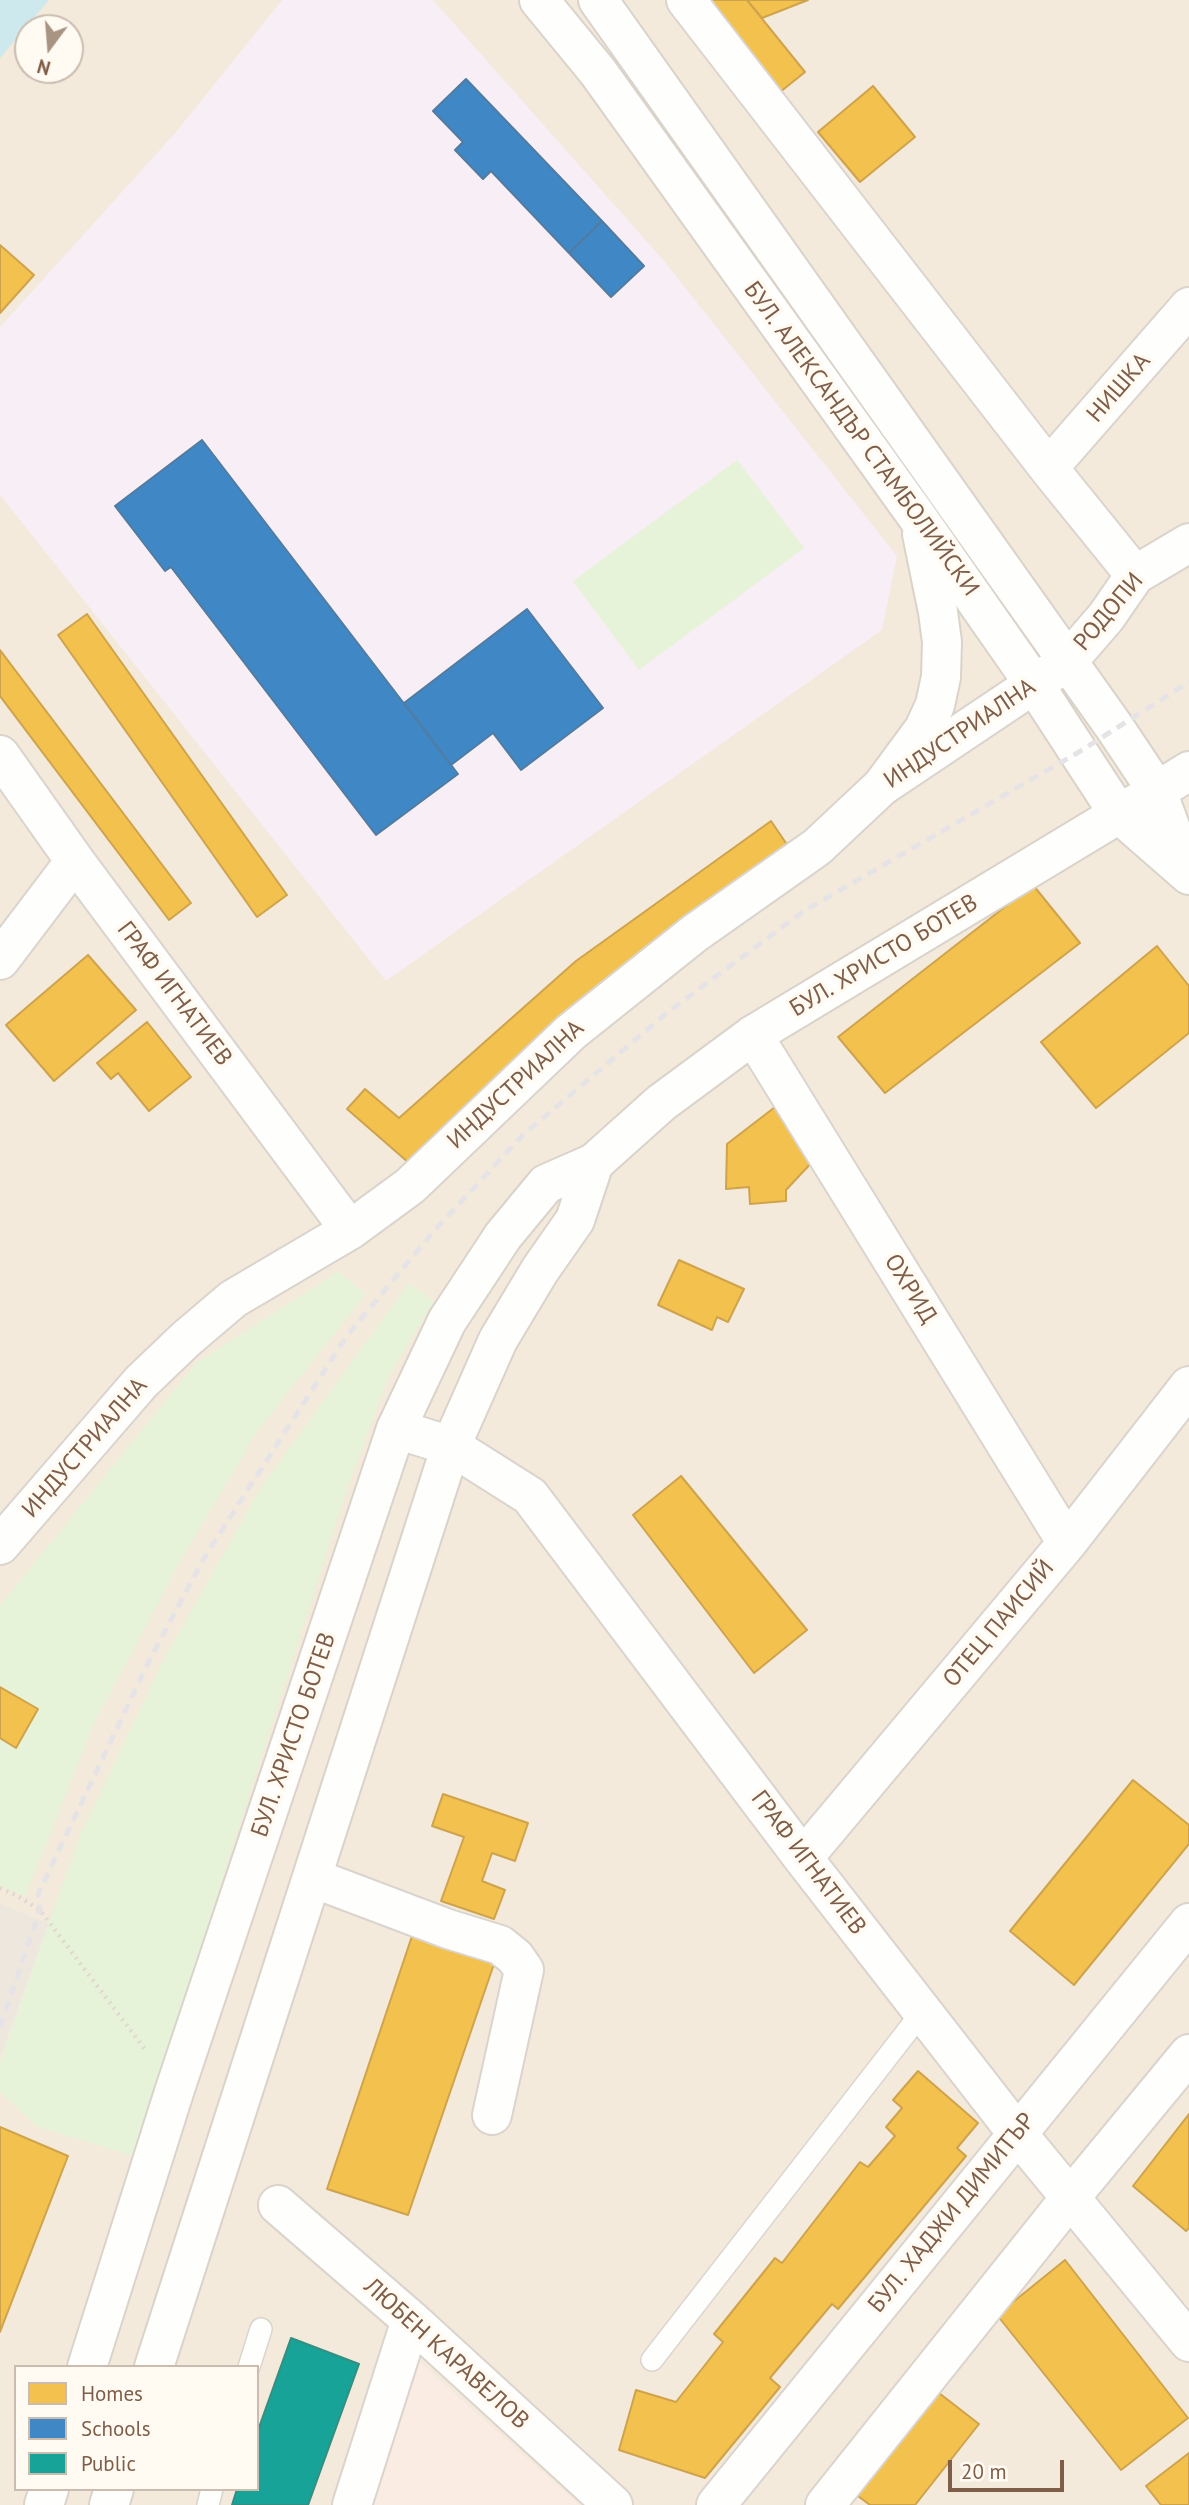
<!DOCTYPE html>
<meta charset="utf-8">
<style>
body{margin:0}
#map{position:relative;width:1189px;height:2505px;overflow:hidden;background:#faf7ef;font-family:"PT Sans",sans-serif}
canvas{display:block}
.legend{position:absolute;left:14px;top:2365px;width:245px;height:126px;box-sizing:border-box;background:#fffbf3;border:2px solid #cbbcaf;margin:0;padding:9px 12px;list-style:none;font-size:21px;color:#7e5e49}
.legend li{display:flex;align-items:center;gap:14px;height:35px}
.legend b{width:35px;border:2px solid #cbbcaf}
.north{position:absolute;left:14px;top:14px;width:70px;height:70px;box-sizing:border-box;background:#fffbf3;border:2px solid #cbbcaf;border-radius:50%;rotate:196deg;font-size:19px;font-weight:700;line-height:28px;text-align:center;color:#7e5e49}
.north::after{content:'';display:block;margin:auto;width:24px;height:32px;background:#a99483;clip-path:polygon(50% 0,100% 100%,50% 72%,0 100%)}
.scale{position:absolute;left:948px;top:2460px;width:116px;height:32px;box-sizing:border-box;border:4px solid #7e5e49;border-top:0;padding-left:9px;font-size:21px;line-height:24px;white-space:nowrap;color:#7e5e49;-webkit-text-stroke:5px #fffbf3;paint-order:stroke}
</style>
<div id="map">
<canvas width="1189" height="2505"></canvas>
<ul class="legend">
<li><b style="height:19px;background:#f2c14e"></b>Homes</li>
<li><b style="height:19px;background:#3f88c5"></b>Schools</li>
<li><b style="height:19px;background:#17a398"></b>Public</li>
</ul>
<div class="north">N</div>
<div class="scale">20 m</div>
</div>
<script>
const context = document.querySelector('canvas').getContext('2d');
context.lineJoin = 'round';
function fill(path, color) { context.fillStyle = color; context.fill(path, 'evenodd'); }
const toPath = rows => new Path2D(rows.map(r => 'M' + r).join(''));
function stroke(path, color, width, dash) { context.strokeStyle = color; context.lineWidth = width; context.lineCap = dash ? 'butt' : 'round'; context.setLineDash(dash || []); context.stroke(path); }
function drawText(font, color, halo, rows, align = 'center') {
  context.font = font + ' "PT Sans",sans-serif'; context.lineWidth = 7; context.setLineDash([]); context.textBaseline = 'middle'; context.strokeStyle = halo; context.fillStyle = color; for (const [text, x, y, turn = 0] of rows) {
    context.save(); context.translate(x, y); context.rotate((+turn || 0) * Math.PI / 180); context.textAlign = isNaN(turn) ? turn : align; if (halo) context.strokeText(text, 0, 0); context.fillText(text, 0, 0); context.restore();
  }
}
fill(toPath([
 [0,0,1189,0,1189,2505,0,2505,0,2059,49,1923,0,1903],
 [28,28,70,28,70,70,28,70],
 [16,2367,257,2367,257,2489,16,2489]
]), '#f3eadc');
fill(toPath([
 [415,2358,580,2505,366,2505]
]), '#faece3');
fill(toPath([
 [0,1903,49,1923,0,2059]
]), '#ede7de');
fill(toPath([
 [282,0,433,0,665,262,897,556,882,630,386,981,0,495,0,327,176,132]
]), '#f7eef6');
fill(toPath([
 [737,460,804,548,639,670,573,581],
 [338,1272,366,1294,258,1430,180,1562,94,1724,25,1897,0,1886,0,1606,196,1363],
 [409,1283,434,1301,389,1375,346,1492,134,2156,38,2127,0,2092,0,2062,80,1835,163,1661,261,1487]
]), '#e6f3d8');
fill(toPath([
 [0,0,49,0,0,58]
]), '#cee9ed');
const homes = toPath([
 [696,0,747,0,805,72,774,97,696,0],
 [747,0,808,0,762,18,747,0],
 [873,86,915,137,860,182,818,132,873,86],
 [0,245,34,275,0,313,0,245],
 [87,614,287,895,257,917,58,635,87,614],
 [0,650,191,903,169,920,0,696,0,650],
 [771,821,788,846,547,1030,427,1142,409,1163,347,1109,365,1089,399,1118,576,961,771,821],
 [1033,885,1080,943,885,1093,838,1037,1033,885],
 [1157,946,1189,986,1189,1033,1096,1108,1041,1042,1157,946],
 [88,955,136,1010,54,1081,6,1025,88,955],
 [147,1022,191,1077,149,1111,118,1073,111,1079,97,1063,147,1022],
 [775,1107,814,1160,786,1190,786,1201,750,1204,749,1187,726,1189,727,1144,775,1107],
 [679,1260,744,1289,728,1322,717,1317,712,1330,658,1305,679,1260],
 [681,1476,807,1630,754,1673,633,1515,681,1476],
 [0,1687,38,1709,16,1748,0,1738,0,1687],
 [1133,1780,1189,1825,1189,1844,1074,1985,1010,1931,1133,1780],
 [443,1794,528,1823,515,1861,492,1853,482,1881,505,1890,494,1919,441,1901,464,1837,432,1826,443,1794],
 [412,1936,494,1964,408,2215,327,2189,412,1936],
 [918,2071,978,2123,957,2148,966,2156,838,2309,832,2304,770,2378,780,2387,705,2478,619,2450,636,2390,676,2402,723,2342,714,2334,775,2258,782,2263,860,2162,868,2167,895,2136,886,2127,902,2108,893,2100,918,2071],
 [1189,2114,1189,2228,1186,2231,1133,2186,1189,2114],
 [0,2127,68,2156,0,2332,0,2127],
 [1065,2260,1188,2418,1121,2470,997,2315,1065,2260],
 [930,2386,979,2424,915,2505,870,2505,850,2490,930,2386],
 [1189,2453,1189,2505,1161,2505,1146,2486,1189,2453]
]);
fill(homes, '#f2c14e');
stroke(homes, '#cfa34c', 2);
const schools = toPath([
 [466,79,602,221,569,253,491,171,483,179,455,150,463,142,433,111,466,79],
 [602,221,644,266,611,297,569,253,602,221],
 [202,440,458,774,376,835,171,567,165,571,115,506,202,440],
 [527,609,603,708,521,770,493,733,451,765,404,703,527,609]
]);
fill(schools, '#3f88c5');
stroke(schools, '#527ba0', 2);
const public = toPath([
 [291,2338,359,2364,308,2505,232,2505,237,2489,257,2489,257,2433,291,2338]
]);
fill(public, '#17a398');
stroke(public, '#368e80', 2);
const service = toPath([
 [652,2360,923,2011],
 [249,2367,261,2329],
 [208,2505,212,2489]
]);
const minor = toPath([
 [686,0,1050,470,1135,575],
 [1050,470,1058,457,1189,307],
 [0,755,75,861,350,1230],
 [0,960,75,861],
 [753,1035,1067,1543],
 [396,1429,451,1446,530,1496,803,1858,1017,2133,1189,2342],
 [0,1545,141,1382,186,1339,233,1299,350,1230,410,1186,571,1032,695,933,817,847,882,786,1067,662,1106,617,1135,575,1189,543],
 [803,1858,1067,1543,1189,1386],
 [313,1878,448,1929,500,1945,515,1957,524,1970,492,2115],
 [278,2205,411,2320,613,2505],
 [352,2505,411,2320],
 [716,2505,1189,1923],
 [825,2505,1070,2198,1189,2054]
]);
const tertiary = toPath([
 [1157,791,1189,771]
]);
const secondary = toPath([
 [539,0,598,72,918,518,1034,684,1118,813,1189,875],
 [598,0,1115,728,1157,791,1186,870],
 [882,786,924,729,935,705,941,677,942,642,938,612,922,534],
 [87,2367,175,2089,396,1429,447,1321,503,1236,546,1184,594,1163,661,1103,753,1035,1157,791],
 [154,2367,451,1446,498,1340,540,1270,575,1220,594,1163],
 [44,2505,49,2489],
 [109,2505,114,2489]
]);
stroke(service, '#dad4cd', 24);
stroke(minor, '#dad4cd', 42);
stroke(tertiary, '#dad4cd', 42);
stroke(secondary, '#dad3ca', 42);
stroke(toPath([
 [0,1888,18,1896,40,1910,147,2052]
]), '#e0d7d1', 4.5, [2, 5]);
stroke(service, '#fefefd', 21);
stroke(minor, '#fefefd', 38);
stroke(tertiary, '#fefefd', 38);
stroke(secondary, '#fefefd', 38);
stroke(toPath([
 [0,2027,40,1910,38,1894,149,1661,204,1558,346,1337,433,1232,522,1136,668,1012,804,911,1079,752,1189,682]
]), '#e6e3e7', 5, [10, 7]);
drawText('24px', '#7e5e49', '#fffbf3', [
 ["НИШКА",1119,388,-49],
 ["БУЛ. АЛЕКСАНДЪР СТАМБОЛИЙСКИ",861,439,54],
 ["РОДОПИ",1109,612,-50],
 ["ИНДУСТРИАЛНА",960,734,-34],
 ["БУЛ. ХРИСТО БОТЕВ",884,956,-31],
 ["ГРАФ ИГНАТИЕВ",174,994,53],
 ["ИНДУСТРИАЛНА",516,1085,-43],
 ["ОХРИД",910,1289,58],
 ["ИНДУСТРИАЛНА",85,1448,-49],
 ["ОТЕЦ ПАИСИЙ",999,1624,-50],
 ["БУЛ. ХРИСТО БОТЕВ",294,1735,-71],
 ["ГРАФ ИГНАТИЕВ",808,1863,53],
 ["БУЛ. ХАДЖИ ДИМИТЪР",952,2213,-51],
 ["ЛЮБЕН КАРАВЕЛОВ",446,2354,42]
]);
</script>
